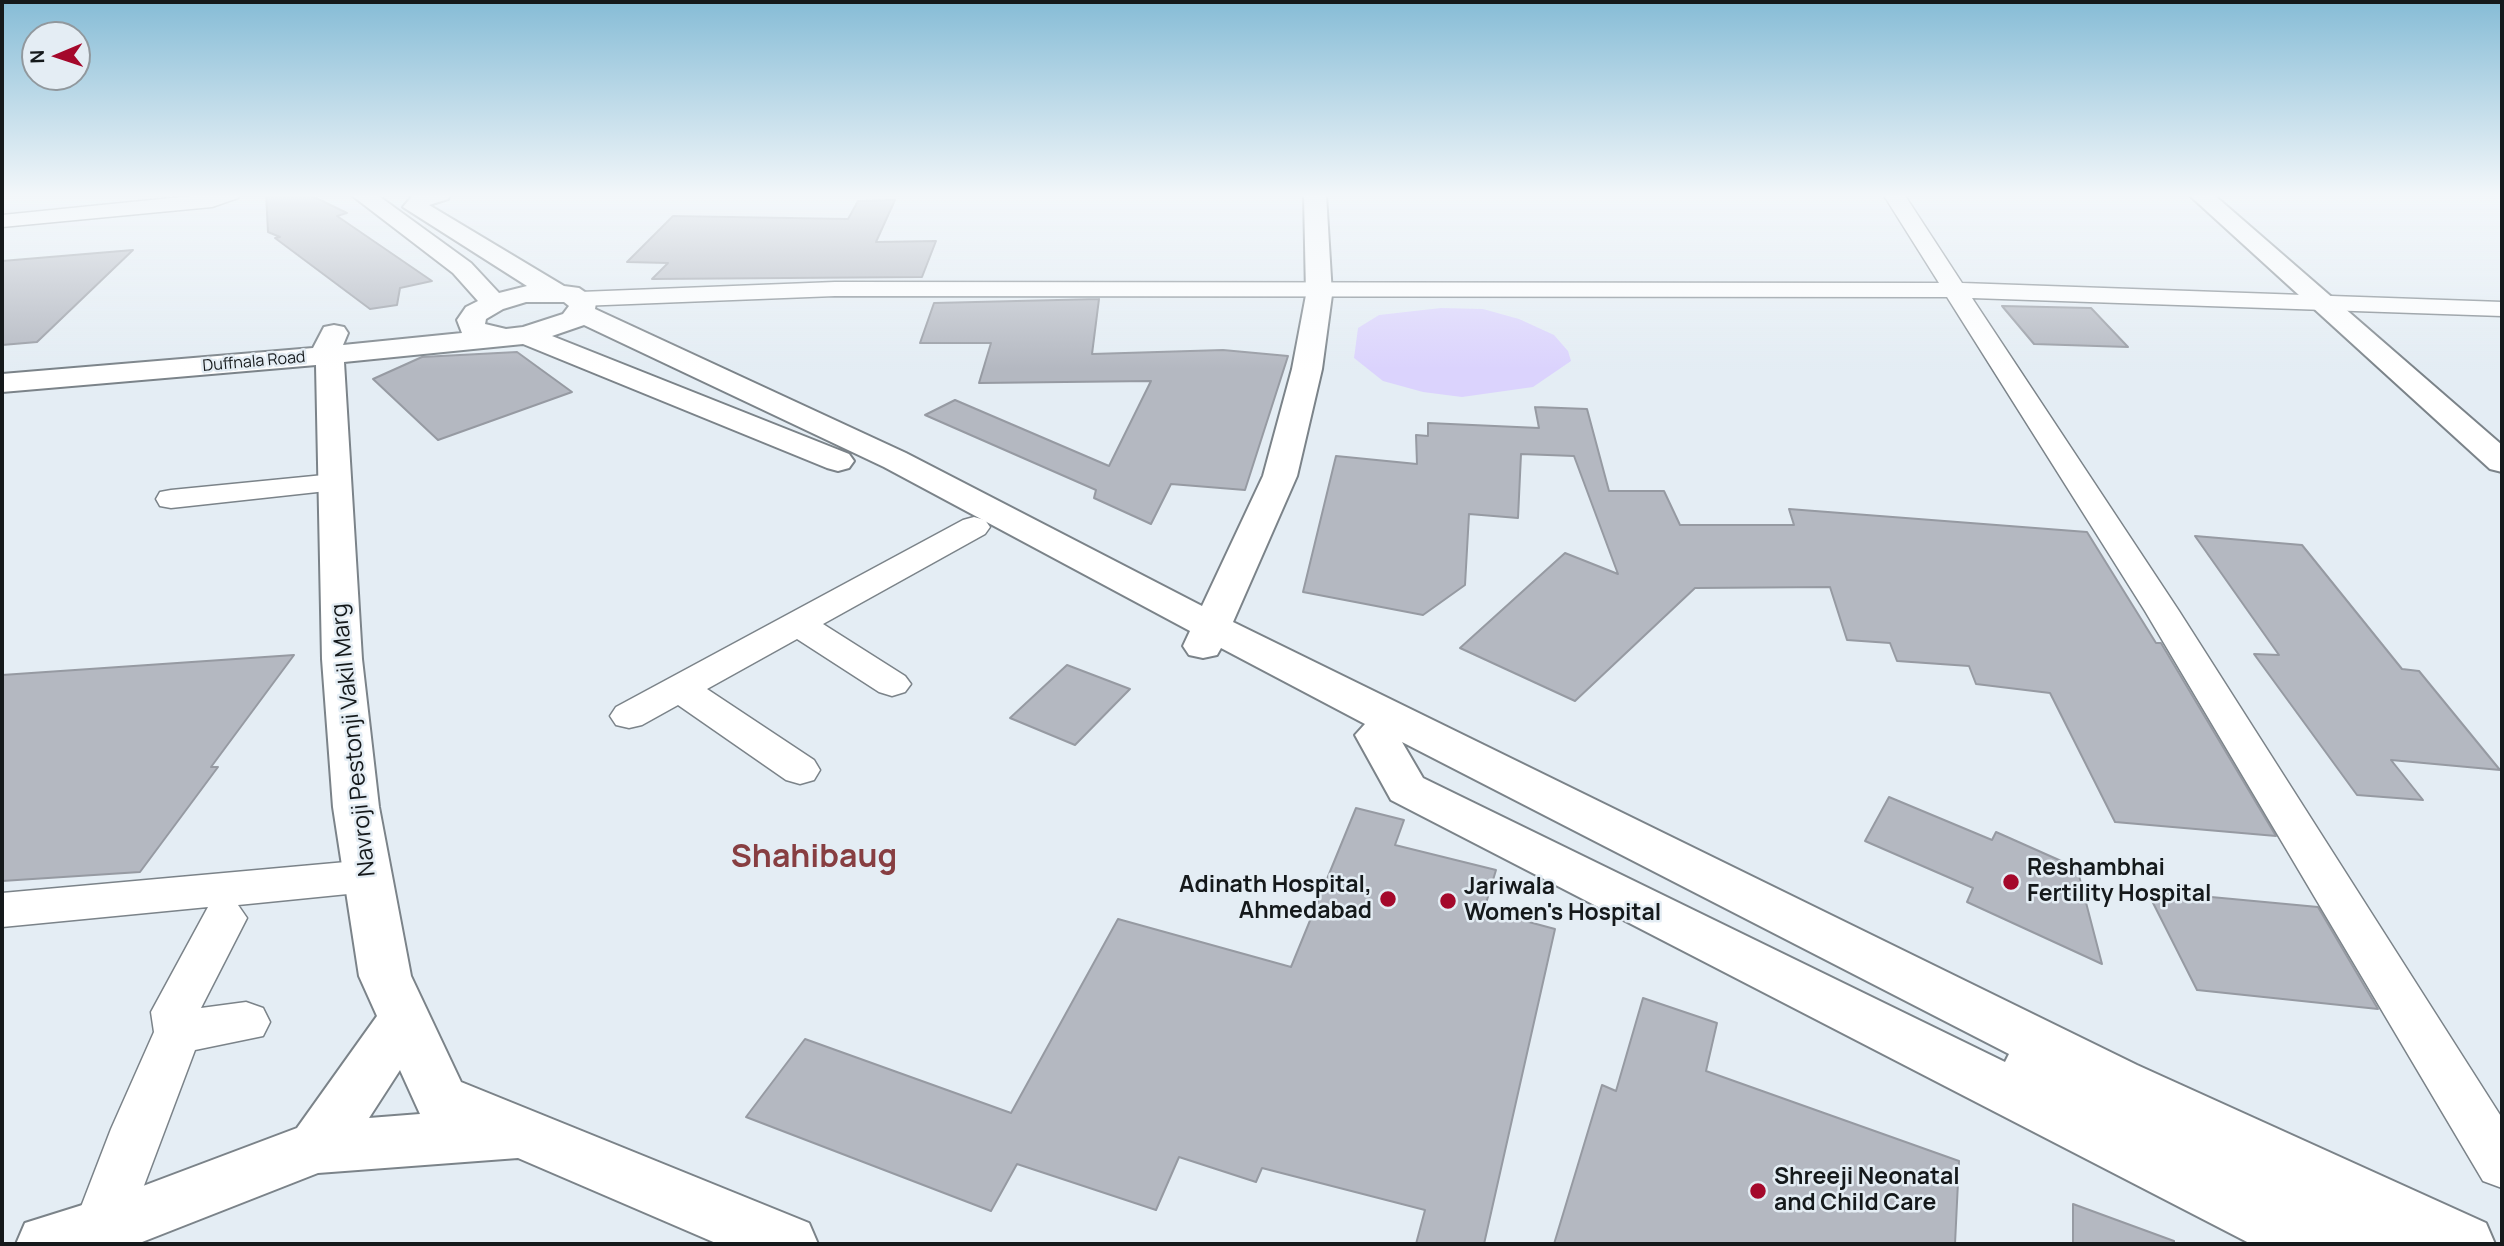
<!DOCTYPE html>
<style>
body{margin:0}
#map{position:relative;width:2504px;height:1246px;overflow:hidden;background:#e4edf4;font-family:Manrope,sans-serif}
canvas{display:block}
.frame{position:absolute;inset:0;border:4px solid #15191b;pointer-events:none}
.north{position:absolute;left:21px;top:21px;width:70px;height:70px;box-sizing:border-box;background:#e4edf4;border:2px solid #91989d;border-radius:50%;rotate:268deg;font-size:19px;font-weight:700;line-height:28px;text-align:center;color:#15191b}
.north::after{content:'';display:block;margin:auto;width:24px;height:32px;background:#a4082b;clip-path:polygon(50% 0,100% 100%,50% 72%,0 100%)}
</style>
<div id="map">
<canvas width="2504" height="1246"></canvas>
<div class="frame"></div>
<div class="north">N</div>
</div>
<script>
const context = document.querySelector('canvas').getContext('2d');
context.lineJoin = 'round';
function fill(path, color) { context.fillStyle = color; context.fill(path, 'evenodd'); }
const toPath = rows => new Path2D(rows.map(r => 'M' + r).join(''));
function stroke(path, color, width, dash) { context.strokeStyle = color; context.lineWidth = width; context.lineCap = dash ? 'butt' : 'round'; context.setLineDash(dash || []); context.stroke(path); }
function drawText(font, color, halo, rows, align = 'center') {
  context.font = font + ' Manrope,sans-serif'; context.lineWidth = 5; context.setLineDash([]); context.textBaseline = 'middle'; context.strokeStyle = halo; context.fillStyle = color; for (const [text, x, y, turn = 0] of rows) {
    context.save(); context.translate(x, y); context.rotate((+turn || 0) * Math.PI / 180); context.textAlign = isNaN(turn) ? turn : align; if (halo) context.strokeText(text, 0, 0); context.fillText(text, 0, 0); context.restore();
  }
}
fill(toPath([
 [1441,308,1483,309,1519,319,1554,335,1568,351,1571,361,1533,387,1462,397,1423,392,1383,381,1354,358,1358,328,1379,315]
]), '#dbd3fd');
const building = toPath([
 [266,194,308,194,347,213,337,216,432,281,400,288,397,305,370,309,275,238,280,237,268,232,266,194],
 [895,200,876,242,936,241,922,277,652,279,668,263,627,262,673,216,848,219,858,201,895,200],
 [133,250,37,342,2,345,2,261,133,250],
 [1099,299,1092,354,1223,350,1288,356,1245,490,1171,484,1151,524,1094,498,1096,490,925,415,955,400,1109,466,1151,381,979,383,991,343,920,343,934,303,1099,299],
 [2002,306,2091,308,2128,347,2034,344,2002,306],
 [517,352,572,392,438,440,373,379,422,357,517,352],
 [1535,407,1587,409,1609,491,1664,491,1680,525,1794,525,1789,509,2087,532,2156,643,2161,643,2276,836,2115,822,2050,693,1976,684,1969,666,1897,661,1890,643,1847,640,1830,587,1695,588,1575,701,1460,648,1565,553,1618,574,1574,456,1521,454,1518,518,1469,514,1465,585,1423,615,1303,592,1336,456,1417,464,1416,435,1428,436,1428,423,1539,428,1535,407],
 [2195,536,2302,545,2402,669,2419,671,2500,770,2391,760,2423,800,2357,795,2254,654,2279,655,2195,536],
 [294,655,211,767,218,767,140,872,2,881,2,675,294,655],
 [1067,665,1130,689,1075,745,1010,718,1067,665],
 [1889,797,1992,840,1996,832,2077,868,2102,964,1967,902,1973,888,1865,841,1889,797],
 [1356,808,1404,820,1395,845,1496,870,1484,910,1555,929,1484,1244,1416,1244,1425,1210,1262,1168,1256,1182,1179,1157,1156,1210,1017,1164,991,1211,746,1117,805,1039,1011,1113,1118,919,1291,967,1356,808],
 [2147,891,2318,907,2378,1009,2197,990,2147,891],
 [1643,998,1717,1023,1706,1071,1959,1161,1955,1244,1554,1244,1602,1085,1616,1091,1643,998],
 [2073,1204,2174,1241,2174,1244,2073,1244,2073,1204]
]);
fill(building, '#b4b8c1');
stroke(building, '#969aa2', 2);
const street = toPath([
 [211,194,241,194,238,198,212,207,2,227,2,215,211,194],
 [1883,194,1904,194,1962,283,2502,302,2502,316,1972,298,2179,611,2502,1118,2502,1188,2483,1181,2145,611,1947,297,835,296,580,306,571,304,568,299,571,294,580,292,835,282,1939,283,1883,194],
 [334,474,345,477,349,483,345,489,171,508,160,506,156,499,160,492,171,490,334,474],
 [974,517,985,520,990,527,985,534,823,624,905,676,911,684,905,692,892,696,879,692,797,639,707,689,814,760,820,770,814,780,800,784,786,780,678,705,642,725,629,728,616,725,610,716,616,707,963,520,974,517],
 [368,860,383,865,390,876,383,887,368,892,238,905,247,918,201,1008,246,1002,263,1008,270,1022,263,1036,195,1050,122,1244,82,1244,74,1225,111,1129,154,1032,151,1012,208,907,2,927,2,893,368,860]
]);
const secondary = toPath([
 [350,194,376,194,471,263,499,293,527,286,403,207,414,194,451,194,448,199,429,205,564,286,579,288,592,297,596,303,595,309,906,453,1202,606,1263,476,1292,369,1306,295,1304,194,1326,194,1332,295,1322,369,1297,476,1233,622,2137,1065,2486,1223,2495,1244,2251,1244,1391,800,1355,735,1365,724,1221,648,1217,655,1203,658,1189,655,1183,646,1190,631,884,467,584,325,552,336,849,454,854,461,849,468,838,471,827,468,523,344,344,362,362,659,379,807,411,976,461,1082,809,1223,818,1244,718,1244,518,1158,318,1173,137,1244,16,1244,25,1223,143,1186,297,1128,377,1016,359,976,333,807,322,659,316,365,2,392,2,374,313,348,324,327,334,325,344,327,348,333,343,345,462,333,457,320,466,307,478,301,453,273,350,194],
 [526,302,564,302,569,306,563,314,523,327,506,329,485,324,486,319,503,309,526,302],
 [1402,742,2009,1054,2005,1062,1423,778,1402,742],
 [400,1070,420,1114,369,1118,400,1070],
 [2188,194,2213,194,2502,445,2502,472,2490,469,2188,194]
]);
stroke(street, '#7b8389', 3);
stroke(secondary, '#7b8389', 4);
fill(street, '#fff');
fill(secondary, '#fff');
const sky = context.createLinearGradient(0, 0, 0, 369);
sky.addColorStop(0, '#86bcd6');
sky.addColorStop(0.53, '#f3f7fa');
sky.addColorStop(1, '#f3f7fa00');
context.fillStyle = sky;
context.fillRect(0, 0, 2504, 369);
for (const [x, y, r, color] of [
 [2011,882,9,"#a4082b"],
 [1388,899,9,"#a4082b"],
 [1448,901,9,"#a4082b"],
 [1758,1191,9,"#a4082b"]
]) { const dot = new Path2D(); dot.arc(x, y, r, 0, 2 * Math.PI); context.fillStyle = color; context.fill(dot); stroke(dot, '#e4edf4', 2.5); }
drawText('16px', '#15191b', '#e4edf4', [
 ["Duffnala Road",254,362,-5]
]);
drawText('23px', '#15191b', '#e4edf4', [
 ["Navroji Pestonji Vakil Marg",354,740,-96]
]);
drawText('bold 23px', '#15191b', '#e4edf4', [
 ["Reshambhai",2027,869],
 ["Fertility Hospital",2027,895],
 ["Adinath Hospital,",1372,886,"right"],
 ["Ahmedabad",1372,912,"right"],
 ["Jariwala",1464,888],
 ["Women's Hospital",1464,914],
 ["Shreeji Neonatal",1774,1178],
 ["and Child Care",1774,1204]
], 'left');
drawText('bold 32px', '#873e41', '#e4edf4', [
 ["Shahibaug",814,858]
]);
</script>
